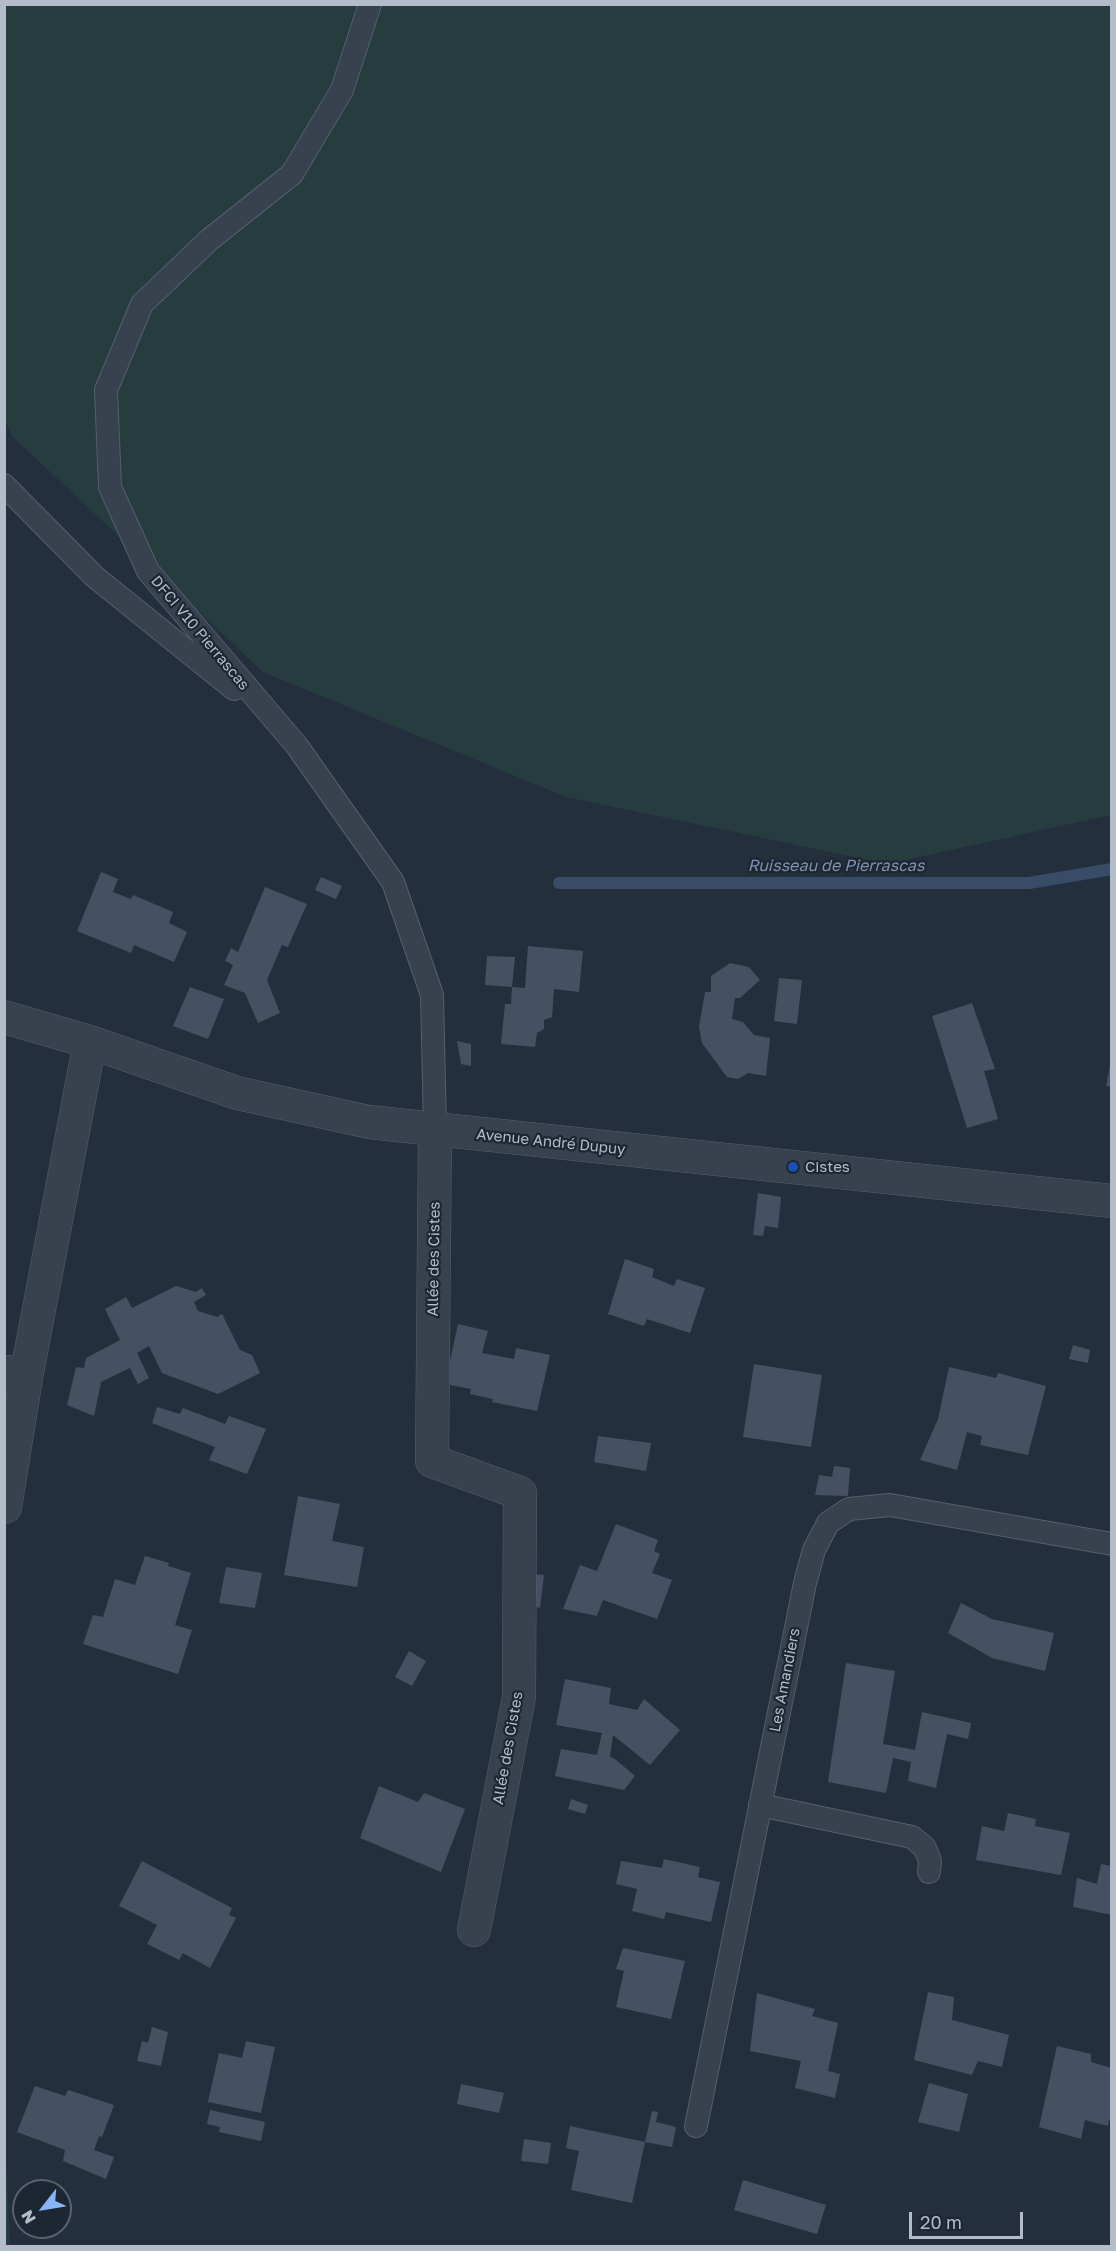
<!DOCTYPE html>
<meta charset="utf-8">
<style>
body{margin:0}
#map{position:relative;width:1116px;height:2251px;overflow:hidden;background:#242f3e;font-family:"Golos Text",sans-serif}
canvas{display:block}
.frame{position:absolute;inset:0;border:6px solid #b4bcc9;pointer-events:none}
.north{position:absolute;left:12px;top:2179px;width:60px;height:60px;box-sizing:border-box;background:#1d2633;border:2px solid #59626f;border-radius:50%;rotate:239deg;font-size:16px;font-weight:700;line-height:24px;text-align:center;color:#b4bcc9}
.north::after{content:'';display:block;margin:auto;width:21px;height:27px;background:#8ab4f8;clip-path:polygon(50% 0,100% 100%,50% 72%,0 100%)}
.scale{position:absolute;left:909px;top:2212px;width:114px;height:27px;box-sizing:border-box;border:3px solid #b4bcc9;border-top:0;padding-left:8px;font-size:18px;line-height:21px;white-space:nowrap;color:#b4bcc9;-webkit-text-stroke:4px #1d2633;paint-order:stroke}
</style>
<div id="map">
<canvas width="1116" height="2251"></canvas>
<div class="frame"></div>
<div class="north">N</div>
<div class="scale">20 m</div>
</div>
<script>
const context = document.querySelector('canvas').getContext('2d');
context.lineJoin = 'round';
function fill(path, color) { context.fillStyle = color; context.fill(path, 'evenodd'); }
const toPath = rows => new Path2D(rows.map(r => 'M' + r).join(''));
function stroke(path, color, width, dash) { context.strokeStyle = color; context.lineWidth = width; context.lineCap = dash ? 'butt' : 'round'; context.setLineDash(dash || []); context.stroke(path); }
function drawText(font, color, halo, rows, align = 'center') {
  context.font = font + ' "Golos Text",sans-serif'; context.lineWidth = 4.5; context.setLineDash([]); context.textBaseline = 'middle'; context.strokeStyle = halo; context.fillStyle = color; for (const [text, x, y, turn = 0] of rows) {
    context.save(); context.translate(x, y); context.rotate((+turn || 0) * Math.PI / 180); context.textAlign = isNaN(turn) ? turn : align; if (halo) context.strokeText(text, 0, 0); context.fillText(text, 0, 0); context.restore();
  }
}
fill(toPath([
 [4,5,1111,5,1111,815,888,864,566,797,263,672,13,437,5,421],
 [4,2164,7,2175,10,2246,5,2246]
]), '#263c3f');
stroke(toPath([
 [559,883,1029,883,1112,869]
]), '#394c67', 12);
fill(toPath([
 [101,872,118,879,113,892,131,899,133,895,173,912,169,923,187,932,174,962,134,945,131,953,77,931],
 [321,877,342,886,336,899,315,890],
 [265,887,307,904,288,947,282,945,267,980,280,1013,258,1023,245,993,224,985,233,965,225,961,231,948,238,952],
 [528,946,583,951,579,992,554,989,552,1017,544,1020,544,1029,537,1033,535,1047,501,1044,505,1004,511,1004,512,987,525,988],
 [487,956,515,957,512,987,485,985],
 [730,963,749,967,760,980,740,998,735,998,732,1019,743,1022,754,1035,770,1038,766,1076,748,1073,738,1079,727,1077,702,1043,699,1027,705,992,711,992,711,976],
 [779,978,802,980,797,1024,774,1021],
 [190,987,224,999,208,1039,173,1026],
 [972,1003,995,1069,984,1071,998,1119,967,1128,932,1016],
 [457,1041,471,1044,471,1066,461,1064],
 [1110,1065,1112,1065,1112,1087,1106,1086],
 [758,1193,781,1197,778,1228,765,1226,763,1236,753,1235],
 [625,1259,654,1269,652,1277,674,1286,677,1279,705,1288,690,1333,647,1319,644,1326,608,1314],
 [176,1286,196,1292,202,1288,206,1295,194,1302,198,1311,217,1317,222,1314,240,1350,252,1355,260,1373,218,1394,162,1373,149,1346,137,1353,149,1378,138,1384,130,1368,101,1382,94,1416,67,1405,76,1367,84,1368,86,1358,120,1340,105,1309,126,1297,132,1308],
 [458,1324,488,1331,482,1353,514,1359,516,1348,550,1355,537,1411,492,1402,493,1399,470,1394,471,1389,445,1384],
 [1073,1345,1090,1350,1088,1363,1069,1359],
 [754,1364,822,1375,811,1447,743,1437],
 [949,1367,996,1378,998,1373,1046,1386,1028,1455,980,1445,982,1436,967,1432,957,1470,920,1460,938,1419],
 [157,1407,180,1414,183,1408,225,1424,229,1416,266,1429,247,1474,209,1460,215,1447,152,1423],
 [598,1436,651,1443,646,1471,594,1462],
 [834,1466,850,1468,848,1496,815,1495,819,1475,832,1477],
 [298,1496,340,1504,332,1541,364,1547,357,1587,284,1575],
 [616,1524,658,1540,654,1551,660,1554,652,1573,672,1580,657,1619,603,1600,597,1616,563,1609,580,1565,597,1571],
 [145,1556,169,1563,168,1566,191,1573,175,1625,192,1630,178,1674,83,1644,93,1615,103,1617,115,1579,135,1585],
 [226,1567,262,1573,255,1608,219,1603],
 [533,1574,544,1575,540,1608,529,1605],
 [961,1603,992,1619,1054,1633,1045,1671,992,1658,948,1633],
 [409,1651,426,1661,412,1686,395,1677],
 [846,1663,895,1671,883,1744,915,1750,922,1712,971,1723,968,1739,947,1734,936,1788,908,1781,911,1762,893,1758,886,1793,828,1782],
 [565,1679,611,1688,609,1704,637,1710,644,1699,680,1730,650,1765,613,1735,610,1757,615,1759,635,1776,624,1790,555,1776,561,1749,597,1755,602,1733,556,1725],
 [379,1786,418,1802,424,1793,465,1809,441,1872,360,1838],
 [571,1799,588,1805,585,1814,568,1809],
 [1008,1813,1036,1819,1035,1826,1070,1833,1061,1875,976,1860,982,1826,1004,1831],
 [664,1859,700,1867,698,1877,720,1882,711,1922,666,1912,664,1919,632,1911,637,1889,616,1884,621,1861,662,1868],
 [142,1861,232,1908,229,1915,236,1918,210,1968,183,1953,179,1960,147,1944,157,1925,119,1906],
 [1101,1864,1112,1866,1112,1915,1073,1907,1077,1878,1097,1884],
 [623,1948,685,1961,671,2019,616,2007,624,1971,616,1969],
 [928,1992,954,1997,952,2020,1009,2035,1002,2067,978,2061,972,2075,914,2060],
 [757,1993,815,2009,812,2016,838,2023,828,2071,840,2074,835,2098,795,2088,801,2061,750,2051],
 [152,2027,168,2032,161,2066,137,2061,142,2041,148,2043],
 [246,2041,275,2047,261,2113,208,2102,219,2053,242,2058],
 [1057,2046,1091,2054,1091,2062,1112,2068,1112,2121,1109,2120,1108,2126,1085,2120,1081,2139,1039,2127],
 [929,2083,968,2094,959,2132,918,2122],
 [461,2084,504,2093,499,2113,457,2104],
 [35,2086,65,2096,68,2090,114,2105,102,2137,99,2136,94,2150,114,2157,106,2179,63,2161,65,2150,17,2132],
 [210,2110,265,2122,261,2141,219,2132,220,2127,207,2124],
 [652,2111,658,2112,656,2122,676,2127,672,2147,645,2142,632,2203,571,2190,579,2151,566,2148,570,2126,645,2142],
 [524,2139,551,2143,548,2164,521,2161],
 [743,2180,826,2205,817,2234,734,2210]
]), '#455162');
const service = toPath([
 [370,4,342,90,292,174,209,240,142,304,106,390,110,487,148,571,297,746,393,882,432,995,435,1129],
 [4,485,95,577,234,689],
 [760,1805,912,1837,925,1848,930,1861,929,1872],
 [696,2126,805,1583,814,1550,828,1523,849,1509,890,1505,1112,1544]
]);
const minor = toPath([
 [435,1129,432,1461,520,1493,519,1697,474,1930],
 [4,1372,27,1372,90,1042],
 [5,1507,27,1372]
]);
const tertiary = toPath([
 [4,1017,90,1042,237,1093,369,1122,1112,1201]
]);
stroke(service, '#565f6c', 24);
stroke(minor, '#565f6c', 34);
stroke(tertiary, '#565f6c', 34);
stroke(service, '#38414e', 22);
stroke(minor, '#38414e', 33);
stroke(tertiary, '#38414e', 33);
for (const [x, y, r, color] of [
 [793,1167,6,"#1a4fb4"]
]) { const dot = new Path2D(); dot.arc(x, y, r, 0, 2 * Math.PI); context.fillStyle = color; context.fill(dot); stroke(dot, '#1d2633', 2); }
drawText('15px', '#b4bcc9', '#1d2633', [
 ["DFCI V10 Pierrascas",200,633,50],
 ["Avenue André Dupuy",551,1142,6],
 ["Allée des Cistes",434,1259,-89],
 ["Les Amandiers",785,1680,-79],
 ["Allée des Cistes",508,1748,-80]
]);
drawText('15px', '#b4bcc9', '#1d2633', [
 ["Cistes",805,1167]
], 'left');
drawText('italic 16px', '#7c92b1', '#1d2633', [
 ["Ruisseau de Pierrascas",836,866]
]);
</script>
